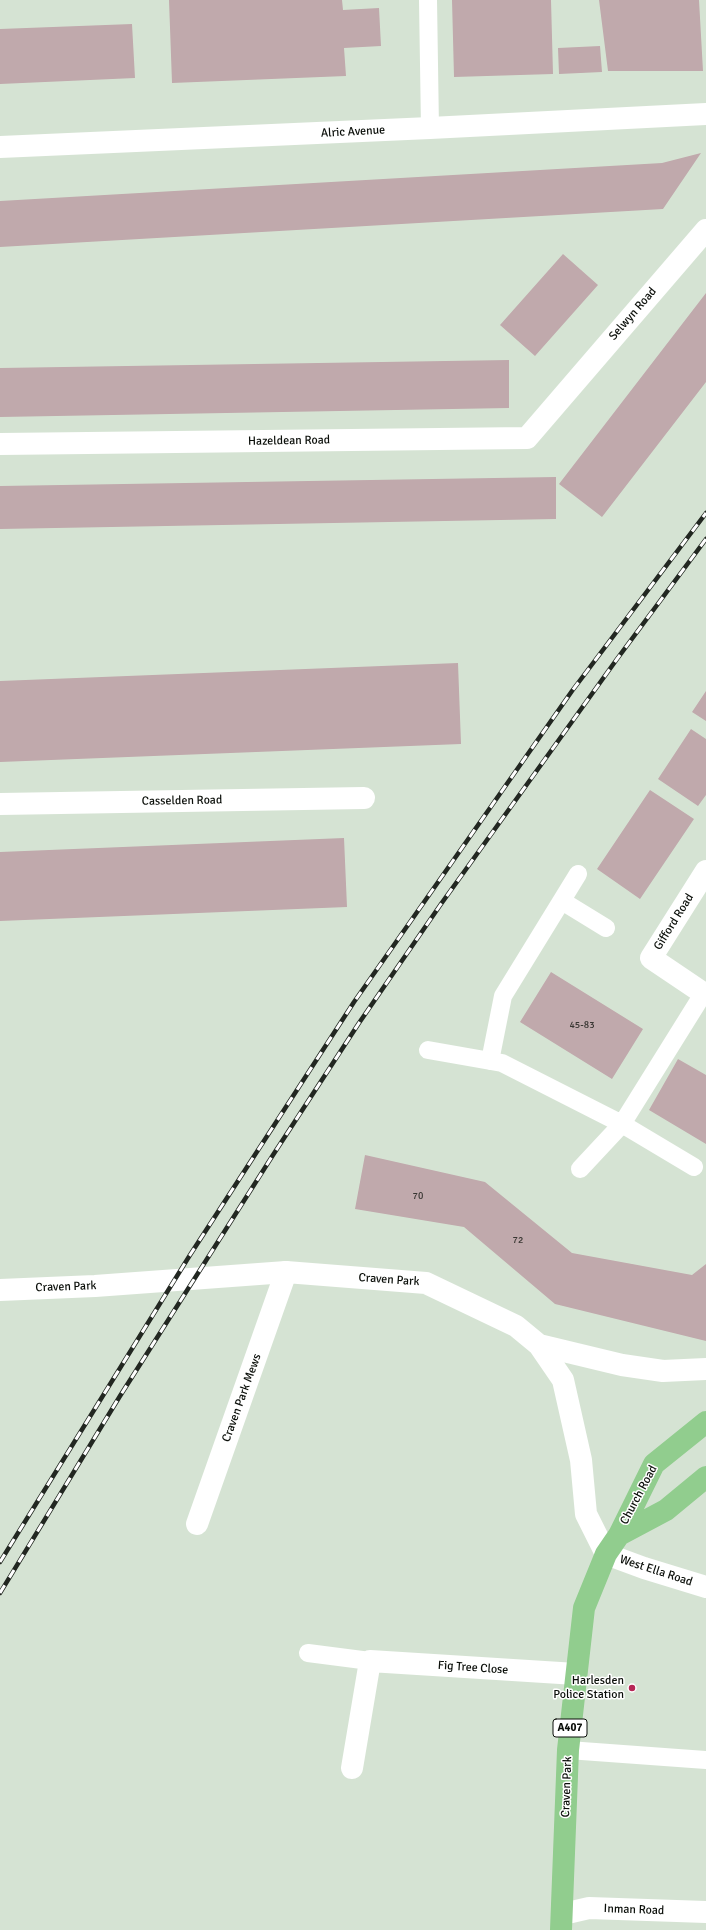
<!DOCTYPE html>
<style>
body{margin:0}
canvas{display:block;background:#d5e3d3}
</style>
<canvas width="706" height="1930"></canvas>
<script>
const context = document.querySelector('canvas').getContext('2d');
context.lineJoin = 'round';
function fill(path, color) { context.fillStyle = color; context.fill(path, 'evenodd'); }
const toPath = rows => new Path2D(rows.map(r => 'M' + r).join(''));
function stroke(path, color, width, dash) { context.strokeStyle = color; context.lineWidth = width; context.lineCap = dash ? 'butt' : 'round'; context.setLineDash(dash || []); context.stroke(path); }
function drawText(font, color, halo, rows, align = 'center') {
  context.font = font + ' Signika,sans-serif'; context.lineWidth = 3; context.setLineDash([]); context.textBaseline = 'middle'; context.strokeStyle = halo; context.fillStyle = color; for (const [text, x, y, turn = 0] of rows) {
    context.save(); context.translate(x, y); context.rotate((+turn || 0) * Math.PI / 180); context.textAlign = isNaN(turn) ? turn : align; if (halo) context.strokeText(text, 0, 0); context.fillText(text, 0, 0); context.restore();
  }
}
fill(toPath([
 [169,0,342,0,343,10,379,8,381,46,344,48,346,76,172,83],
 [452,0,551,0,553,74,454,77],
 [599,0,699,0,703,71,608,71],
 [132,24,135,78,0,84,0,29],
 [600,46,602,72,559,74,558,48],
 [701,153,663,209,0,247,0,201,662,163],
 [563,254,598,285,535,356,500,325],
 [706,293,706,382,602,517,559,484],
 [509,360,509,408,0,417,0,368],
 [556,477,556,519,0,529,0,486],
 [458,663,461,744,0,762,0,681],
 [706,691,706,721,692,712],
 [691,729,706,739,706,795,698,806,658,779],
 [650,790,694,819,640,899,597,869],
 [344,838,347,907,0,921,0,852],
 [551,972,643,1029,612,1079,520,1022],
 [678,1059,706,1075,706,1144,649,1110],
 [365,1155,485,1182,572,1253,692,1275,706,1264,706,1341,555,1304,464,1227,355,1209]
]), '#c0a9ac');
stroke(toPath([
 [428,0,430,128],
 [562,901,606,928],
 [428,1050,502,1063,622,1124,694,1167],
 [490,1061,503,996,578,874],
 [580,1169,622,1124,703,994],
 [308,1653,370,1661],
 [568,1750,706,1760]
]), '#fff', 18);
stroke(toPath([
 [0,147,430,128,706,114],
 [0,444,527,438,706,230],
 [0,804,364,798],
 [706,871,651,958,706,995],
 [197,1524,286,1272],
 [606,1554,644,1568,706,1587],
 [352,1768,370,1661,576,1674],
 [563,1914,589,1908,706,1912]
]), '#fff', 22);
stroke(toPath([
 [0,1290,95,1286,286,1272,426,1283,516,1326,539,1345,563,1380,581,1460,586,1514,606,1554],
 [539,1345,622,1365,663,1371,706,1369]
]), '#fff', 22);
stroke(toPath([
 [619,1535,666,1510,706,1477],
 [561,1930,568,1750,584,1608,606,1554,619,1535,654,1464,706,1422]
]), '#91cd8e', 22);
const rail = toPath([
 [0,1562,190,1255,354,1002,572,691,706,513],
 [0,1593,120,1396,273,1155,359,1023,441,904,617,659,706,539]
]);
stroke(rail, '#222721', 4.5);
stroke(rail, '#fff', 3, [9]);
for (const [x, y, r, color] of [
 [632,1688,4,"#b62655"]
]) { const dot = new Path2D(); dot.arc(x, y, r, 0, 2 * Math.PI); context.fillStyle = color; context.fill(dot); stroke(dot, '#fff', 1.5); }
drawText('10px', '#383632', null, [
 ["45-83",582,1025],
 ["70",418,1196],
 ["72",518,1240]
]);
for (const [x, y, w] of [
 [570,1728,34]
]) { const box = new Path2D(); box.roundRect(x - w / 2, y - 9, w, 18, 3); context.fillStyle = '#fff'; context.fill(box); stroke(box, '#0b0f0a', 1); }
drawText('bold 11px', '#0b0f0a', null, [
 ["A407",570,1728]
]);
drawText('12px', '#0b0f0a', '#fff', [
 ["Alric Avenue",353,132,-3],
 ["Selwyn Road",633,314,-49],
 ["Hazeldean Road",289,441,-1],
 ["Casselden Road",182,801,-1],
 ["Gifford Road",674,922,-58],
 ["Craven Park",389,1280,4],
 ["Craven Park",66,1287,-2],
 ["Craven Park Mews",242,1398,-70],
 ["Church Road",639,1495,-62],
 ["West Ella Road",656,1571,18],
 ["Fig Tree Close",473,1668,4],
 ["Craven Park",567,1787,-88],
 ["Inman Road",634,1910,2]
]);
drawText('12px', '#0b0f0a', '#fff', [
 ["Harlesden",624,1681],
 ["Police Station",624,1695]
], 'right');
</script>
